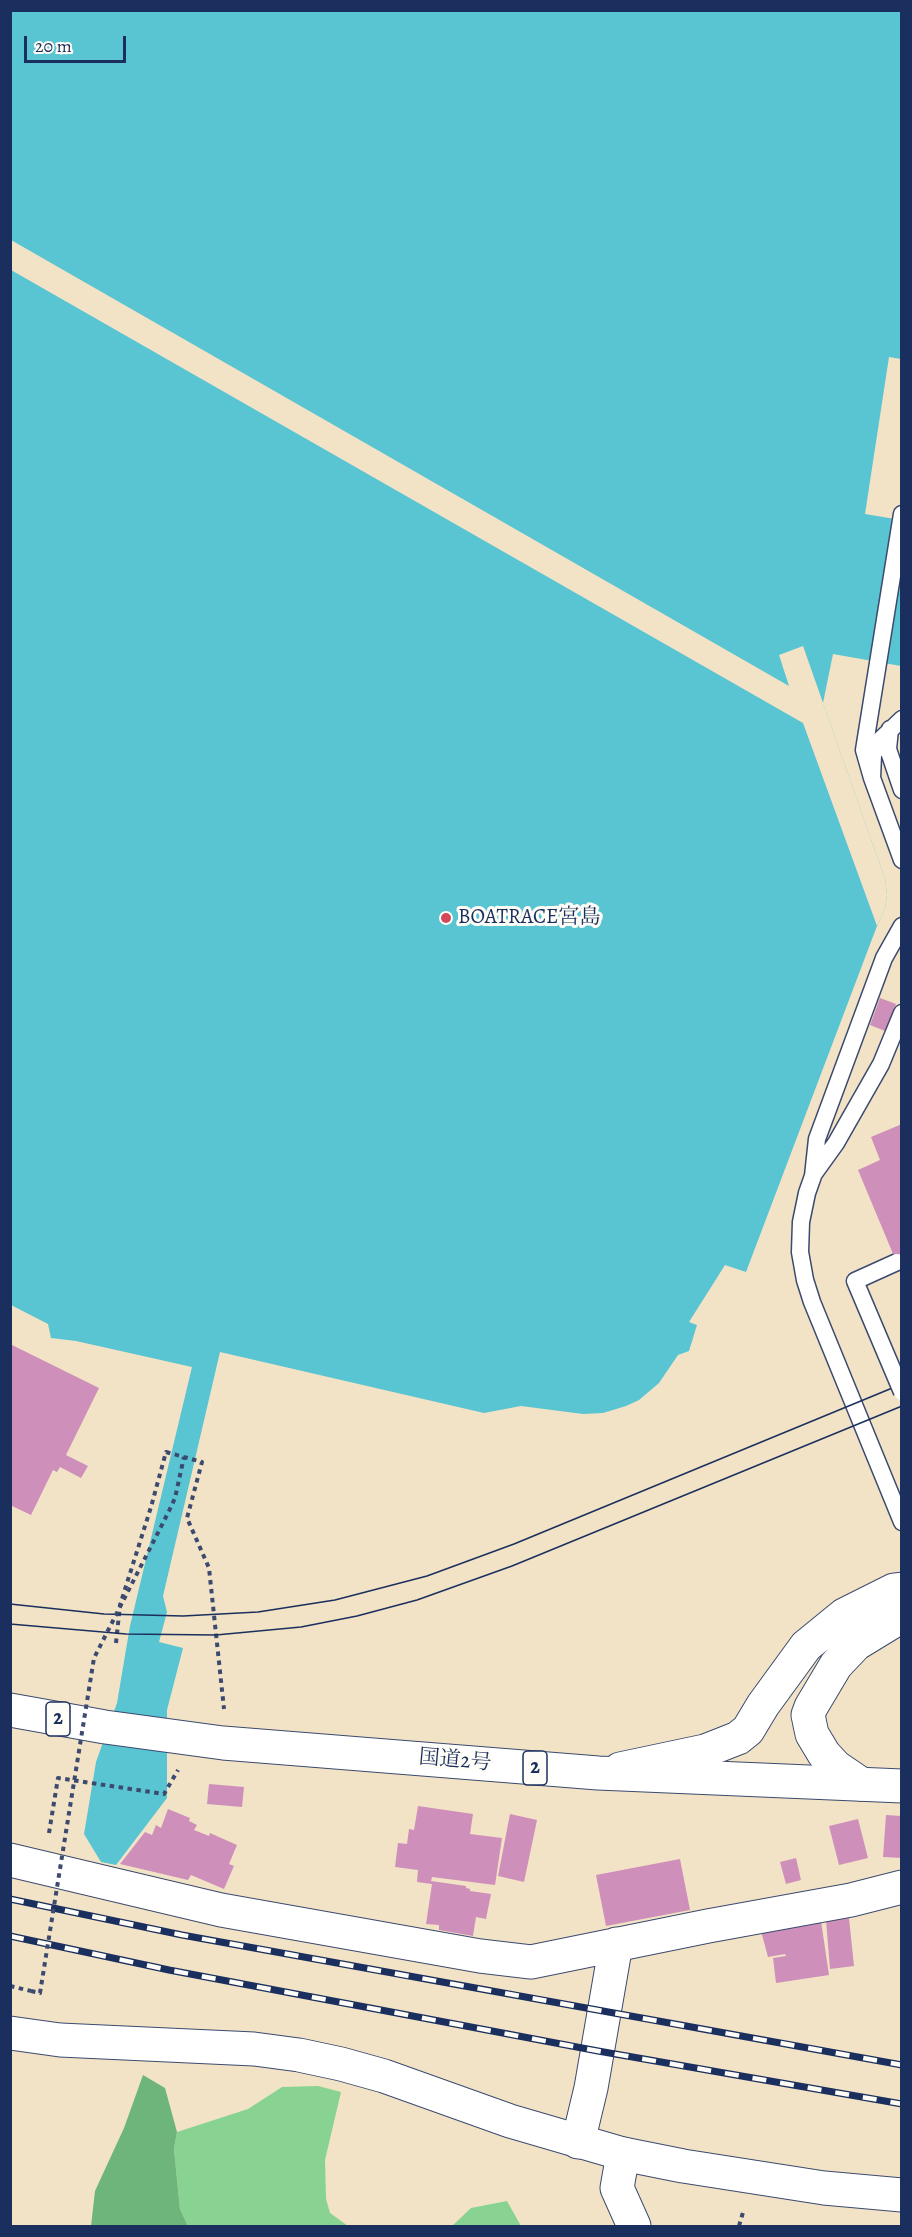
<!DOCTYPE html>
<meta charset="utf-8">
<style>
body{margin:0}
#map{position:relative;width:912px;height:2237px;overflow:hidden;background:#f2e3c6;font-family:Alegreya,serif}
canvas{display:block}
.frame{position:absolute;inset:0;border:12px solid #1b2f5e;pointer-events:none}
.scale{position:absolute;left:24px;top:36px;width:102px;height:27px;box-sizing:border-box;border:3px solid #1b2f5e;border-top:0;padding-left:8px;font-size:18px;line-height:21px;white-space:nowrap;color:#1b2f5e;-webkit-text-stroke:4px #fdfcf7;paint-order:stroke}
</style>
<div id="map">
<canvas width="912" height="2237"></canvas>
<div class="frame"></div>
<div class="scale">20 m</div>
</div>
<script>
const context = document.querySelector('canvas').getContext('2d');
context.lineJoin = 'round';
function fill(path, color) { context.fillStyle = color; context.fill(path, 'evenodd'); }
const toPath = rows => new Path2D(rows.map(r => 'M' + r).join(''));
function stroke(path, color, width, dash) { context.strokeStyle = color; context.lineWidth = width; context.lineCap = dash ? 'butt' : 'round'; context.setLineDash(dash || []); context.stroke(path); }
function drawText(font, color, halo, rows, align = 'center') {
  context.font = font + ' Alegreya,"Noto Serif JP",serif'; context.lineWidth = 6; context.setLineDash([]); context.textBaseline = 'middle'; context.strokeStyle = halo; context.fillStyle = color; for (const [text, x, y, turn = 0] of rows) {
    context.save(); context.translate(x, y); context.rotate((+turn || 0) * Math.PI / 180); context.textAlign = isNaN(turn) ? turn : align; if (halo) context.strokeText(text, 0, 0); context.fillText(text, 0, 0); context.restore();
  }
}
fill(toPath([
 [318,2086,341,2092,325,2160,326,2199,330,2213,348,2226,188,2226,180,2209,174,2149,177,2132,248,2109,282,2087],
 [507,2201,521,2226,452,2226,471,2208]
]), '#88d391');
fill(toPath([
 [143,2075,165,2088,177,2132,174,2149,180,2209,188,2226,91,2226,95,2191,124,2128]
]), '#6eb57b');
fill(toPath([
 [10,11,901,11,901,666,833,654,823,703,885,879,887,895,885,909,877,926,746,1272,725,1265,689,1322,697,1325,689,1351,678,1355,659,1383,639,1400,626,1406,603,1413,583,1414,521,1406,484,1413,220,1352,163,1596,167,1612,159,1642,183,1648,167,1710,167,1798,116,1865,101,1862,84,1834,96,1762,117,1703,130,1626,192,1367,76,1341,51,1338,48,1324,11,1305]
]), '#59c4d2');
fill(toPath([
 [11,240,789,686,779,655,803,646,885,879,887,895,885,909,877,926,803,723,11,270],
 [889,357,901,359,901,520,865,514]
]), '#f2e3c6');
fill(toPath([
 [880,998,896,1004,885,1031,870,1025],
 [902,1124,901,1273,858,1170,880,1160,871,1137],
 [10,1344,99,1388,66,1455,88,1466,81,1478,60,1467,57,1472,53,1470,31,1515,10,1505],
 [209,1784,244,1787,242,1807,207,1804],
 [418,1806,473,1814,470,1834,502,1838,495,1885,432,1877,431,1881,466,1886,466,1888,470,1889,470,1891,491,1894,486,1919,476,1917,473,1936,439,1930,439,1925,426,1924,432,1884,417,1882,418,1870,395,1867,398,1843,407,1844,409,1829,414,1830],
 [168,1809,190,1818,189,1821,197,1825,194,1830,209,1836,210,1833,237,1845,229,1864,234,1866,224,1889,191,1875,188,1880,120,1864,145,1832,152,1835,156,1825,161,1828],
 [510,1814,537,1820,524,1882,498,1876],
 [886,1815,902,1816,902,1858,883,1857],
 [858,1819,868,1858,839,1865,829,1826],
 [796,1858,801,1880,786,1884,780,1862],
 [680,1859,690,1910,606,1926,596,1875],
 [849,1918,854,1966,830,1969,826,1920],
 [821,1921,829,1975,776,1983,773,1958,786,1956,785,1954,768,1957,761,1931]
]), '#ce8fba');
const service = toPath([
 [902,719,880,740,873,755,872,778,902,860],
 [890,729,888,749,902,790],
 [872,778,864,750,902,514],
 [902,926,884,958,817,1139,813,1176,807,1193,801,1222,800,1252,805,1280,812,1302,902,1522],
 [813,1175,836,1143,881,1064,902,1013]
]);
const minor = toPath([
 [620,1769,705,1751,738,1738,748,1730,763,1705,806,1646,844,1615,894,1590,902,1589],
 [861,1784,836,1767,824,1754,812,1734,808,1715,811,1707,836,1665,856,1644,897,1619,902,1613],
 [10,1860,221,1910,480,1956,531,1962,708,1926,851,1900,902,1887],
 [578,2142,591,2088,616,1944],
 [623,2154,617,2188,634,2226]
]);
const tertiary = toPath([
 [10,2033,60,2040,254,2049,299,2055,341,2064,384,2076,510,2121,623,2154,683,2166,824,2188,902,2195]
]);
const trunk = toPath([
 [10,1710,105,1727,223,1743,598,1773,902,1786]
]);
stroke(service, '#3b4a6e', 19);
stroke(minor, '#3b4a6e', 35);
stroke(tertiary, '#3b4a6e', 35);
stroke(trunk, '#3b4a6e', 35);
stroke(toPath([
 [116,1643,120,1605,151,1507,166,1452,202,1462,187,1518,209,1568,224,1709],
 [49,1833,58,1778,164,1794,178,1770],
 [10,1986,31,1991],
 [739,2226,744,2209]
]), '#3b4a6e', 4, [4.5, 4.5]);
stroke(service, '#fff', 16);
stroke(minor, '#fff', 33);
stroke(tertiary, '#fff', 33);
stroke(trunk, '#fff', 33);
stroke(toPath([
 [10,1604,104,1614,183,1616,258,1612,335,1600,427,1576,514,1544,902,1384],
 [10,1624,126,1634,216,1635,301,1627,357,1616,417,1600,512,1566,902,1406]
]), '#1b2f5e', 1.5);
const rail = toPath([
 [10,1899,182,1935,902,2065],
 [10,1936,169,1970,598,2051,902,2104]
]);
stroke(rail, '#1b2f5e', 7);
stroke(rail, '#fdfcf7', 4.5, [14]);
const serviceBridge = toPath([
 [897,1262,855,1281,902,1392]
]);
stroke(serviceBridge, '#3b4a6e', 19, []);
stroke(toPath([
 [31,1991,40,1993,94,1658,169,1511,175,1498,184,1457]
]), '#3b4a6e', 4, [4.5, 4.5]);
stroke(serviceBridge, '#fff', 16);
for (const [x, y, r, color] of [
 [446,918,6,"#d1495b"]
]) { const dot = new Path2D(); dot.arc(x, y, r, 0, 2 * Math.PI); context.fillStyle = color; context.fill(dot); stroke(dot, '#fdfcf7', 2); }
for (const [x, y, w] of [
 [58,1719,24],
 [535,1768,24]
]) { const box = new Path2D(); box.roundRect(x - w / 2, y - 17, w, 34, 4.5); context.fillStyle = '#fdfcf7'; context.fill(box); stroke(box, '#1b2f5e', 1.5); }
drawText('bold 20px', '#1b2f5e', null, [
 ["2",58,1719],
 ["2",535,1768]
]);
drawText('21px', '#1b2f5e', '#fdfcf7', [
 ["BOATRACE宮島",458,918]
], 'left');
drawText('21px', '#1b2f5e', '#fdfcf7', [
 ["国道2号",455,1761,5]
]);
</script>
